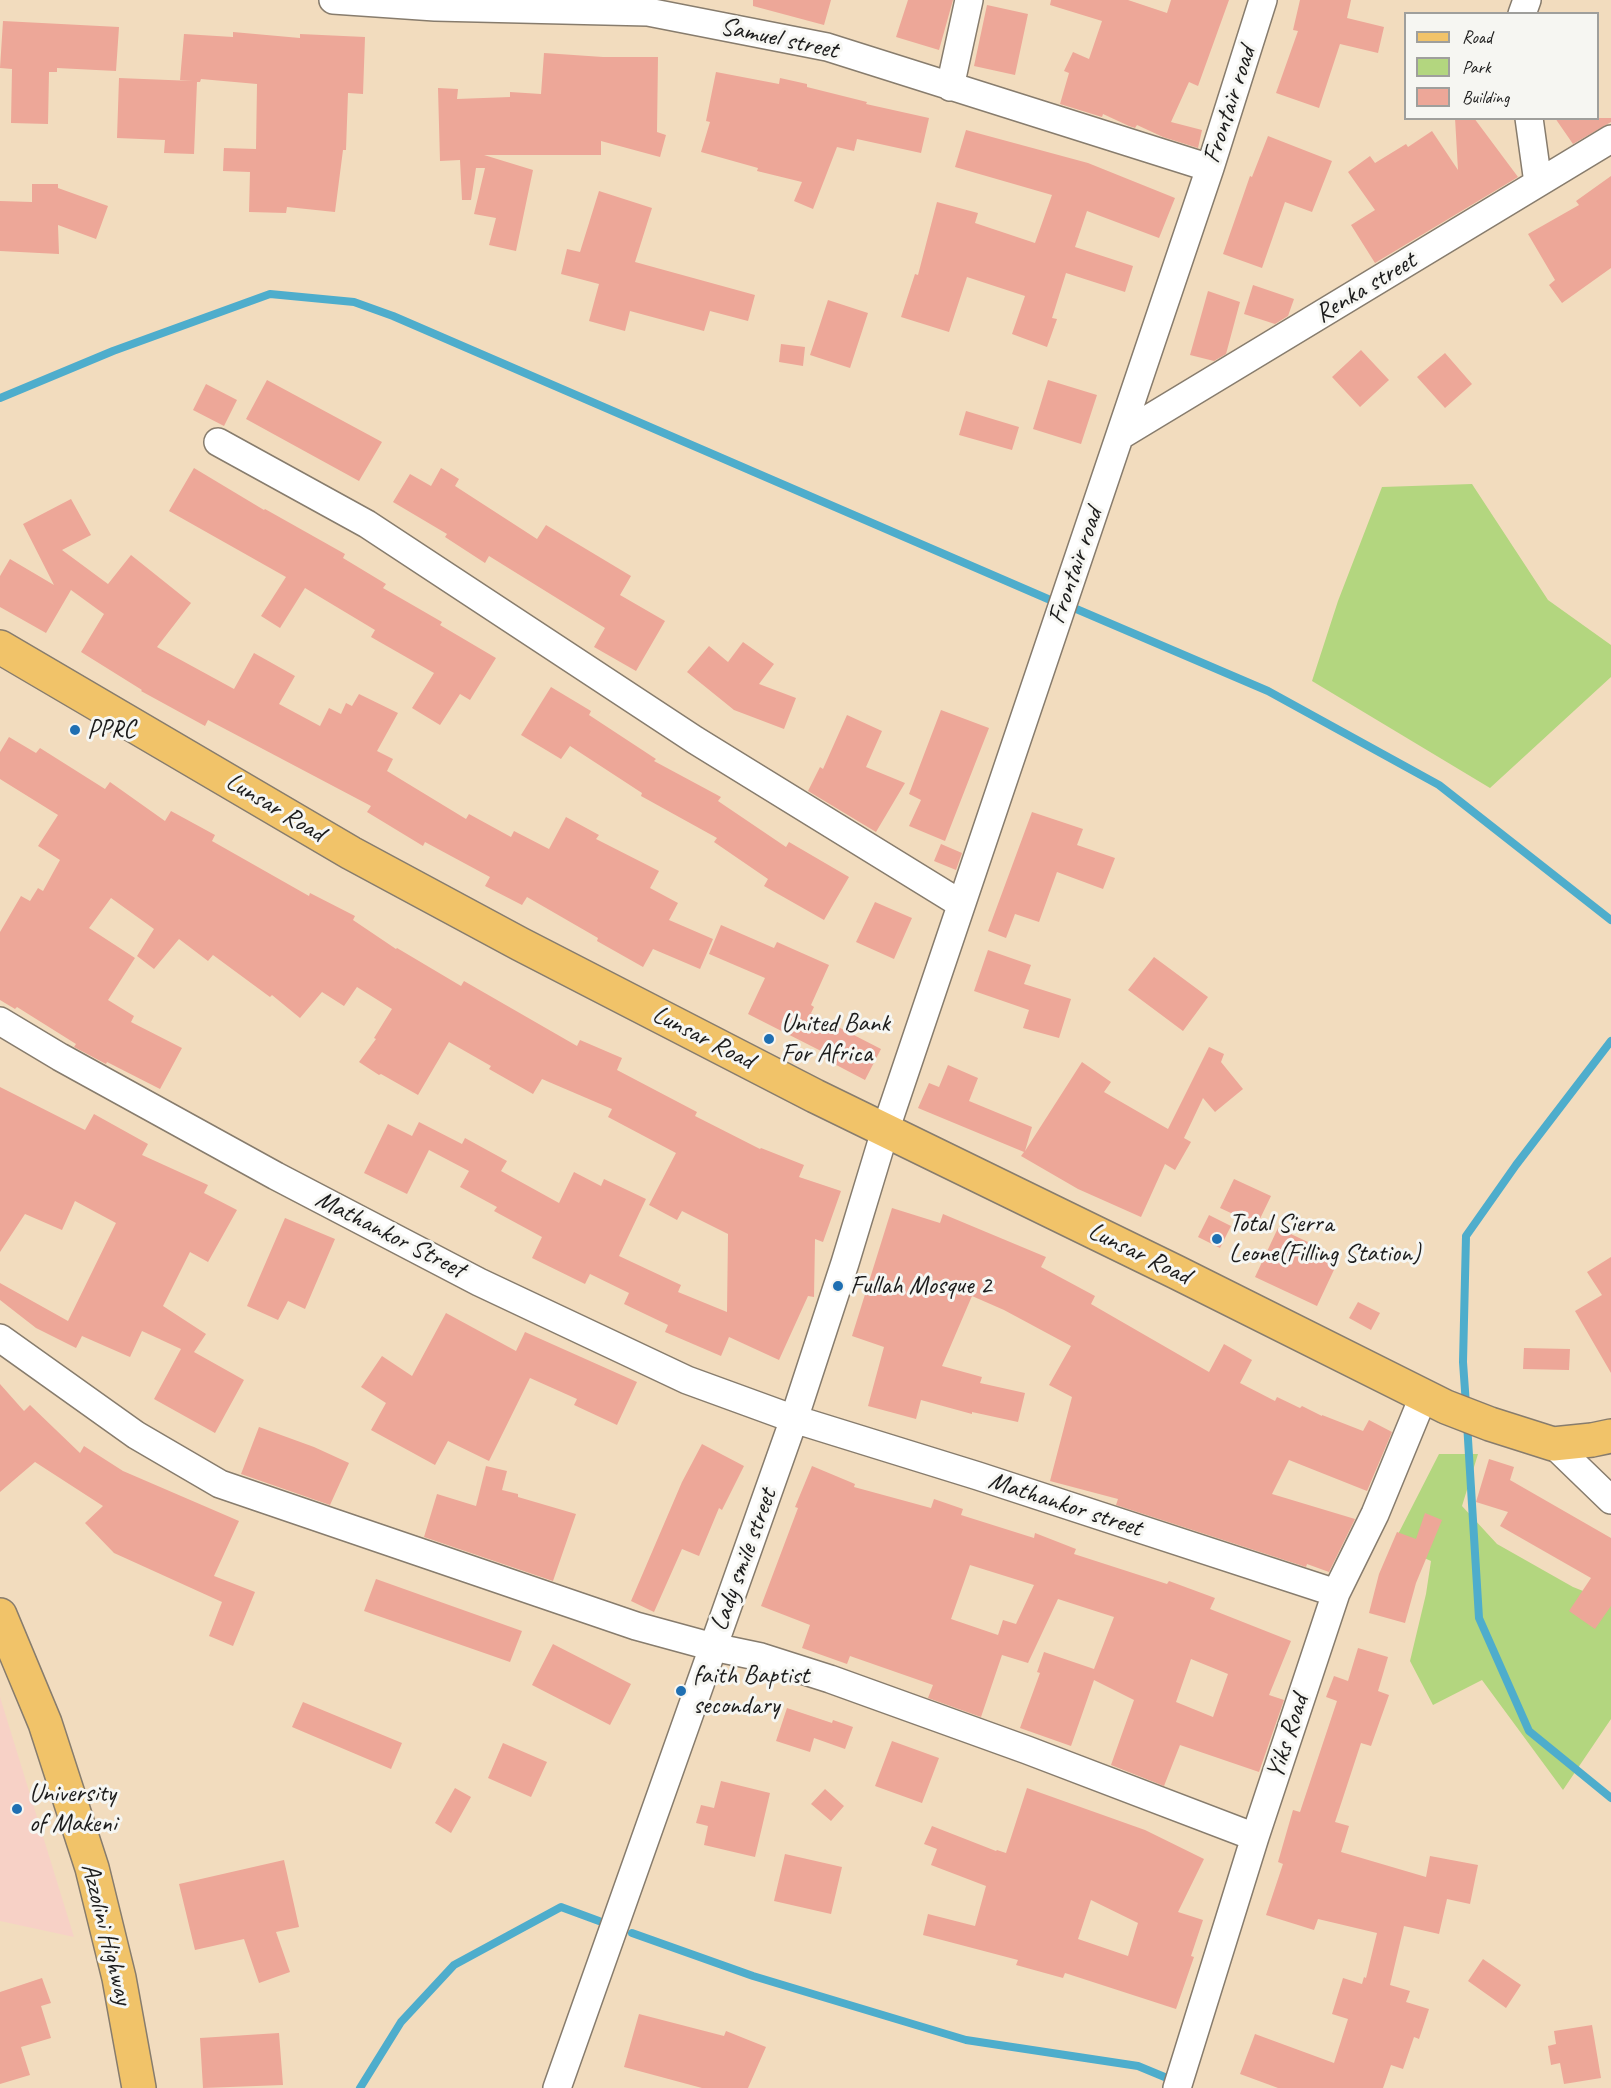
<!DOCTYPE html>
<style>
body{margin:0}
#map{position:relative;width:1611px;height:2088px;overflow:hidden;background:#f2dcbe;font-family:Caveat,sans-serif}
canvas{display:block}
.legend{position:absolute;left:1404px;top:12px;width:195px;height:108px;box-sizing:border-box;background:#f6f6f2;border:2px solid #9f9f9c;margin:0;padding:8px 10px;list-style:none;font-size:18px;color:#1c1c1c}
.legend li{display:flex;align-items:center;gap:12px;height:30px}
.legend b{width:30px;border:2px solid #9f9f9c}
</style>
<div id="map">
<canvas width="1611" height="2088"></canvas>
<ul class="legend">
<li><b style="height:8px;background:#f1c369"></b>Road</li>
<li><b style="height:16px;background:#b3d67f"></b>Park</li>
<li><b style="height:16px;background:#eda798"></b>Building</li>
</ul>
</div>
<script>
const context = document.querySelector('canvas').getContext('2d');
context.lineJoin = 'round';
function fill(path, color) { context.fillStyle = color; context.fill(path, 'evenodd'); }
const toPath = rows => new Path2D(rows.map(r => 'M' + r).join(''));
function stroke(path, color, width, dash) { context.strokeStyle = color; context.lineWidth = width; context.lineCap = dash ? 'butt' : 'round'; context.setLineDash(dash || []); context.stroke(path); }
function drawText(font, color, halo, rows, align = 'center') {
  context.font = font + ' Caveat,sans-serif'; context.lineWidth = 6; context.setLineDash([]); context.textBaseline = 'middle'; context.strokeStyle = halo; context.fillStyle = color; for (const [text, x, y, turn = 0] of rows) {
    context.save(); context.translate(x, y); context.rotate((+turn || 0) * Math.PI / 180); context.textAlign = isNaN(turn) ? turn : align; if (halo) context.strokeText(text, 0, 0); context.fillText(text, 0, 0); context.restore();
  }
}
fill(toPath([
 [0,1697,74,1937,0,1921]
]), '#f7d1c6');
fill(toPath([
 [1472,484,1548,600,1611,645,1611,677,1490,788,1312,681,1338,601,1382,487],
 [1439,1454,1478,1454,1462,1506,1497,1544,1573,1587,1611,1602,1611,1719,1563,1790,1482,1680,1433,1705,1410,1661,1426,1594,1431,1561,1393,1544]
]), '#b3d67f');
stroke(toPath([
 [0,398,113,351,270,294,354,302,393,316,1048,599],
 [1074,608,1268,691,1439,785,1611,920],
 [1466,1405,1463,1362,1466,1236,1516,1165,1611,1041],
 [1467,1423,1479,1618,1529,1731,1611,1798],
 [632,1933,753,1976,966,2040,1138,2066,1167,2078],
 [360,2088,401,2022,454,1965,561,1907,599,1921]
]), '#4eadcc', 8);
fill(toPath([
 [753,0,831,0,824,25,753,6],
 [908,0,953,0,939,50,896,37],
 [1051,0,1128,0,1167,13,1171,0,1229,0,1198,86,1189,82,1171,122,1202,130,1198,148,1163,137,1137,125,1135,128,1129,126,1103,114,1102,117,1060,104,1069,73,1064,71,1073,52,1089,59,1102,21,1050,5],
 [1300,0,1351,0,1347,18,1384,27,1378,53,1340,44,1319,108,1276,93,1298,31,1293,30],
 [987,5,1028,14,1015,75,974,66],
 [3,21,119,27,116,71,57,68,57,72,49,72,48,124,11,123,12,69,0,68],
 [233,32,300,38,300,34,365,37,363,94,348,93,346,150,343,150,335,212,287,207,286,213,249,212,250,172,223,171,224,148,256,149,257,84,201,79,200,82,197,82,194,154,164,153,165,140,117,138,119,78,193,81,180,80,184,34,233,37],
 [544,53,603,57,658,57,657,132,666,135,660,157,601,141,601,155,484,155,533,170,516,251,489,245,496,218,474,214,485,168,476,168,471,200,462,200,460,160,440,161,438,88,458,89,457,99,510,97,510,92,541,94],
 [716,72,779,84,780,78,807,84,807,87,867,102,866,104,929,118,921,153,857,139,854,151,837,147,813,209,794,201,802,182,757,171,758,168,701,152,710,122,706,121],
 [1455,118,1474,118,1518,177,1375,263,1351,225,1375,210,1348,172,1370,156,1375,163,1406,144,1408,147,1432,131,1458,170],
 [1555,118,1611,118,1611,122,1573,144],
 [966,130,1088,163,1175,198,1159,238,1087,211,1075,247,1133,266,1125,292,1066,273,1052,318,1057,319,1047,347,1012,334,1025,296,967,277,949,332,901,317,915,274,918,275,937,202,978,213,975,223,1035,243,1052,195,955,167],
 [1268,136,1332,161,1312,212,1285,202,1262,268,1223,254,1250,176,1252,177],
 [1611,176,1611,268,1562,303,1549,285,1555,280,1528,234,1579,205,1576,201],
 [32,184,58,184,58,188,108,206,96,239,58,225,59,254,0,251,0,201,32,202],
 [599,191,652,208,635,262,755,295,748,321,710,311,704,331,630,311,625,331,589,321,599,284,561,274,567,249,580,252],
 [1253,285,1294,299,1288,316,1275,324,1244,314],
 [1208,291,1240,302,1226,354,1214,361,1190,355],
 [828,300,868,313,850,368,810,355],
 [781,344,805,347,803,366,779,362],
 [1361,350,1389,380,1360,407,1332,377],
 [1445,353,1472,384,1445,408,1417,377],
 [267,380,382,442,359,481,246,419],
 [1048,380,1097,395,1081,444,1033,429],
 [206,384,237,400,224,426,193,410],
 [966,411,1019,427,1012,450,959,435],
 [194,468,264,510,265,509,345,554,343,558,386,584,383,588,442,622,440,625,496,658,470,700,460,694,440,725,412,708,434,673,371,637,375,630,305,588,280,628,261,616,286,577,169,511],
 [441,468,459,479,455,486,537,539,546,525,631,576,620,595,665,621,636,671,594,647,605,628,489,556,485,563,445,537,447,534,393,502,410,474,431,486],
 [71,499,91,535,62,550,108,584,131,555,191,603,157,647,234,689,254,653,295,676,279,704,320,726,329,708,341,714,346,703,352,706,359,694,398,713,377,751,393,759,387,771,466,819,469,814,511,837,514,831,549,849,566,817,599,835,596,839,659,871,650,888,678,903,669,920,713,939,700,969,653,949,643,967,597,941,598,938,527,897,522,905,485,886,490,877,425,842,423,846,367,812,371,806,208,720,205,726,141,691,142,690,81,652,104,614,71,590,46,633,0,607,0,576,10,559,54,585,23,524],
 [743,642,774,664,759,684,796,698,784,729,734,710,687,672,709,646,728,662],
 [551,687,591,711,589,715,656,759,654,761,721,797,718,801,786,847,789,842,849,877,824,920,764,886,768,879,714,842,717,838,641,796,642,793,570,746,561,759,521,735],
 [941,710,989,728,945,841,909,826,921,800,909,794],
 [847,715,882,731,866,767,905,783,876,832,808,791,820,767,823,769],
 [9,737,36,753,40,748,105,789,110,782,165,821,171,811,215,835,212,841,309,896,310,893,355,916,353,920,396,949,397,948,461,986,464,981,577,1046,580,1040,622,1058,617,1070,697,1112,695,1116,760,1149,761,1148,804,1165,799,1177,841,1191,823,1242,815,1239,814,1297,808,1296,779,1360,729,1337,721,1356,665,1332,668,1325,624,1304,629,1293,590,1274,585,1284,532,1258,542,1237,494,1211,497,1207,460,1187,469,1171,429,1150,407,1194,364,1173,388,1124,412,1136,419,1122,462,1144,465,1138,507,1161,501,1171,559,1203,574,1172,601,1186,604,1179,646,1199,619,1256,681,1285,678,1292,727,1312,728,1234,682,1211,677,1220,649,1205,676,1153,608,1117,612,1109,542,1079,533,1094,489,1069,491,1066,449,1042,418,1095,381,1074,379,1075,359,1062,376,1039,374,1038,392,1009,357,987,344,1006,322,992,300,1018,272,995,270,997,213,955,208,961,179,939,154,969,137,956,154,929,111,898,89,928,135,958,108,1000,134,1016,131,1022,182,1048,160,1089,107,1062,106,1064,74,1047,76,1044,17,1007,15,1009,0,1000,0,932,21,896,30,901,38,888,43,891,60,860,38,846,58,815,0,779,0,752],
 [1032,812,1083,829,1077,845,1115,858,1103,889,1057,872,1039,922,1015,914,1006,938,988,931],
 [941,844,962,853,956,870,934,861],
 [875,902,912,918,894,959,856,942],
 [721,925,774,948,777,942,829,965,811,1005,814,1007,811,1013,881,1049,865,1080,821,1057,823,1052,748,1014,765,978,709,954],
 [988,950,1031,965,1024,984,1071,999,1059,1038,1023,1028,1029,1010,974,991],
 [1154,957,1208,997,1183,1031,1128,990],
 [1209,1047,1224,1054,1221,1062,1243,1089,1215,1112,1203,1098,1184,1138,1191,1142,1175,1170,1165,1164,1141,1217,1078,1189,1021,1156,1024,1152,918,1108,929,1083,939,1087,948,1065,978,1078,969,1101,1032,1127,1025,1151,1082,1062,1111,1082,1104,1092,1168,1129],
 [0,1087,85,1130,94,1114,148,1144,142,1155,208,1185,204,1193,237,1210,208,1262,190,1252,163,1306,206,1334,194,1352,244,1380,215,1433,154,1399,181,1349,142,1331,130,1357,82,1336,76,1348,36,1328,0,1300,0,1283,68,1321,116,1223,75,1201,62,1230,25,1214,0,1252],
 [1234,1179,1271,1196,1257,1225,1220,1208],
 [892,1208,940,1223,943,1214,1046,1257,1041,1267,1095,1296,1091,1304,1209,1372,1224,1344,1252,1360,1240,1383,1275,1401,1277,1397,1300,1408,1302,1406,1322,1416,1322,1415,1363,1431,1369,1420,1392,1432,1367,1491,1289,1460,1272,1494,1355,1519,1329,1572,1307,1564,1306,1567,1116,1505,1118,1499,1050,1481,1072,1397,1049,1385,1071,1346,1004,1310,972,1296,942,1366,982,1377,980,1383,1025,1393,1018,1422,972,1412,972,1414,921,1400,916,1419,868,1406,884,1347,852,1336],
 [1209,1215,1231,1226,1220,1248,1198,1237],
 [285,1218,335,1239,305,1309,288,1301,278,1320,247,1306],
 [1278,1228,1340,1257,1317,1306,1255,1277],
 [1611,1257,1611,1373,1575,1311,1602,1295,1587,1272],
 [1358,1302,1380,1313,1371,1330,1349,1318],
 [446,1313,516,1351,525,1332,637,1382,617,1425,574,1405,577,1399,530,1378,489,1461,448,1441,435,1465,371,1430,386,1403,361,1387,382,1356,412,1376],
 [1524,1348,1570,1349,1569,1370,1523,1369],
 [0,1384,24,1411,30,1405,80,1453,84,1446,123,1471,239,1521,214,1576,255,1592,233,1646,209,1636,222,1602,114,1553,85,1523,103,1506,35,1462,0,1492],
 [259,1427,314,1447,349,1463,330,1505,241,1474],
 [702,1444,744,1466,722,1510,719,1508,699,1556,682,1549,654,1612,631,1601,682,1482],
 [1489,1459,1514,1467,1510,1480,1611,1538,1611,1606,1595,1629,1569,1611,1591,1578,1500,1526,1508,1512,1476,1502],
 [486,1466,507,1471,502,1490,518,1494,518,1497,576,1514,553,1581,424,1537,437,1494,476,1506],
 [812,1466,855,1484,854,1487,931,1508,934,1499,963,1509,961,1515,1034,1538,1035,1533,1076,1549,1074,1554,1167,1584,1169,1581,1215,1598,1210,1609,1291,1641,1269,1695,1284,1700,1259,1772,1180,1745,1164,1786,1111,1765,1134,1700,1094,1680,1071,1746,1020,1728,1040,1673,1037,1672,1044,1652,1094,1669,1114,1617,1058,1599,1028,1663,1002,1655,981,1717,928,1698,933,1685,850,1656,847,1664,802,1648,810,1625,761,1606,798,1508,795,1507],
 [970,1565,1034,1585,1016,1624,1003,1620,998,1635,951,1619],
 [1191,1659,1228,1674,1213,1717,1176,1702],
 [1425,1513,1442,1520,1416,1583,1405,1623,1369,1613,1379,1574,1397,1532,1416,1539],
 [376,1579,522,1631,510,1662,364,1611],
 [553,1644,631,1684,610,1725,532,1685],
 [1358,1648,1388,1657,1378,1691,1389,1695,1371,1746,1361,1743,1335,1822,1349,1826,1341,1852,1426,1877,1430,1856,1478,1865,1470,1904,1447,1899,1439,1934,1404,1926,1390,1985,1410,1991,1406,2002,1429,2009,1419,2039,1414,2037,1403,2069,1391,2065,1383,2088,1278,2088,1240,2074,1255,2034,1334,2063,1348,2019,1332,2014,1343,1978,1362,1984,1364,1977,1366,1978,1377,1933,1318,1919,1314,1930,1266,1915,1283,1864,1278,1862,1293,1810,1300,1812,1337,1701,1326,1697,1334,1676,1348,1681],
 [303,1702,402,1743,391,1769,292,1727],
 [787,1708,832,1723,833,1720,853,1727,845,1749,814,1738,810,1752,776,1741],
 [892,1741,939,1758,922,1803,875,1786],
 [503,1743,547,1762,531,1797,488,1778],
 [721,1781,770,1793,755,1857,704,1845,708,1826,696,1823,701,1805,714,1808],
 [455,1788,471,1797,451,1833,435,1823],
 [1027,1788,1145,1830,1204,1859,1178,1912,1203,1920,1191,1956,1194,1957,1176,2009,1065,1973,1063,1978,1016,1965,1018,1960,923,1935,928,1914,975,1926,986,1886,931,1865,937,1849,924,1844,932,1826,996,1851,997,1850,1006,1853],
 [1091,1900,1138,1923,1128,1956,1078,1939],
 [825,1789,844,1806,831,1821,811,1804],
 [785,1854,842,1867,831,1914,774,1901],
 [284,1860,299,1927,276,1932,290,1972,259,1983,244,1939,195,1950,179,1884],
 [1483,1959,1521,1985,1506,2008,1468,1981],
 [42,1978,51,2003,41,2006,51,2038,21,2047,30,2075,0,2084,0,1992],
 [639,2014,724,2036,726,2031,766,2047,748,2088,702,2088,624,2067],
 [1592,2025,1601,2078,1564,2084,1560,2063,1551,2065,1548,2046,1556,2044,1554,2031],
 [279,2033,283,2085,203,2088,200,2038]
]), '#eda798');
const minor = toPath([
 [333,0,435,7,648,12,827,47,1210,168],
 [1522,14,1527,0],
 [950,87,969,0],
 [1529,118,1538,183],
 [1120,436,1611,139],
 [218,442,367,524,695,740,961,904],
 [0,1021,60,1057,276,1176,479,1282,687,1380,794,1419,978,1476,1336,1593],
 [0,1338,136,1435,220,1484,636,1626,713,1647,761,1657,830,1679,1027,1750,1255,1837],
 [1553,1444,1611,1500],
 [557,2088,794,1419,845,1263,885,1131,1210,168,1263,0],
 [1177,2088,1255,1837,1336,1593,1375,1514,1424,1395]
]);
const major = toPath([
 [0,647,351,853,520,944,815,1096,1176,1272,1446,1407,1490,1424,1553,1444,1592,1440,1611,1436],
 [0,1615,45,1723,92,1868,119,1978,139,2088]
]);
stroke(minor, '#877c6d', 30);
stroke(major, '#877c6d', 36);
stroke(minor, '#fff', 27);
stroke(major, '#f1c369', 33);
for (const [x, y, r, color] of [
 [75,730,6,"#1f6fb2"],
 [769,1039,6,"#1f6fb2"],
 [1217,1239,6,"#1f6fb2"],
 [838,1286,6,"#1f6fb2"],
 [681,1691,6,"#1f6fb2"],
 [17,1809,6,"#1f6fb2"]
]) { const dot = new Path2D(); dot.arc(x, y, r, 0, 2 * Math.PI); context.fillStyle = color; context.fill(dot); stroke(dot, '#f6f6f2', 2); }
drawText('26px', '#1c1c1c', '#f6f6f2', [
 ["Samuel street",779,39,12],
 ["Frontair road",1230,105,-72],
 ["Renka street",1366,288,-31],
 ["Frontair road",1076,566,-71],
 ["Lunsar Road",275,808,31],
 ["Lunsar Road",703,1038,27],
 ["Mathankor Street",390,1235,27],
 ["Lunsar Road",1139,1254,26],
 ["Mathankor street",1065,1505,18],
 ["Lady smile street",744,1560,-70],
 ["Yiks Road",1288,1737,-72],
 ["Azzolini Highway",106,1934,76]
]);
drawText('26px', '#1c1c1c', '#f6f6f2', [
 ["PPRC",87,730],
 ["United Bank",781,1024],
 ["For Africa",781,1054],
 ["Total Sierra",1229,1224],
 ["Leone(Filling Station)",1229,1254],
 ["Fullah Mosque 2",850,1286],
 ["faith Baptist",693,1676],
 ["secondary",693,1706],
 ["University",29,1794],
 ["of Makeni",29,1824]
], 'left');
</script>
